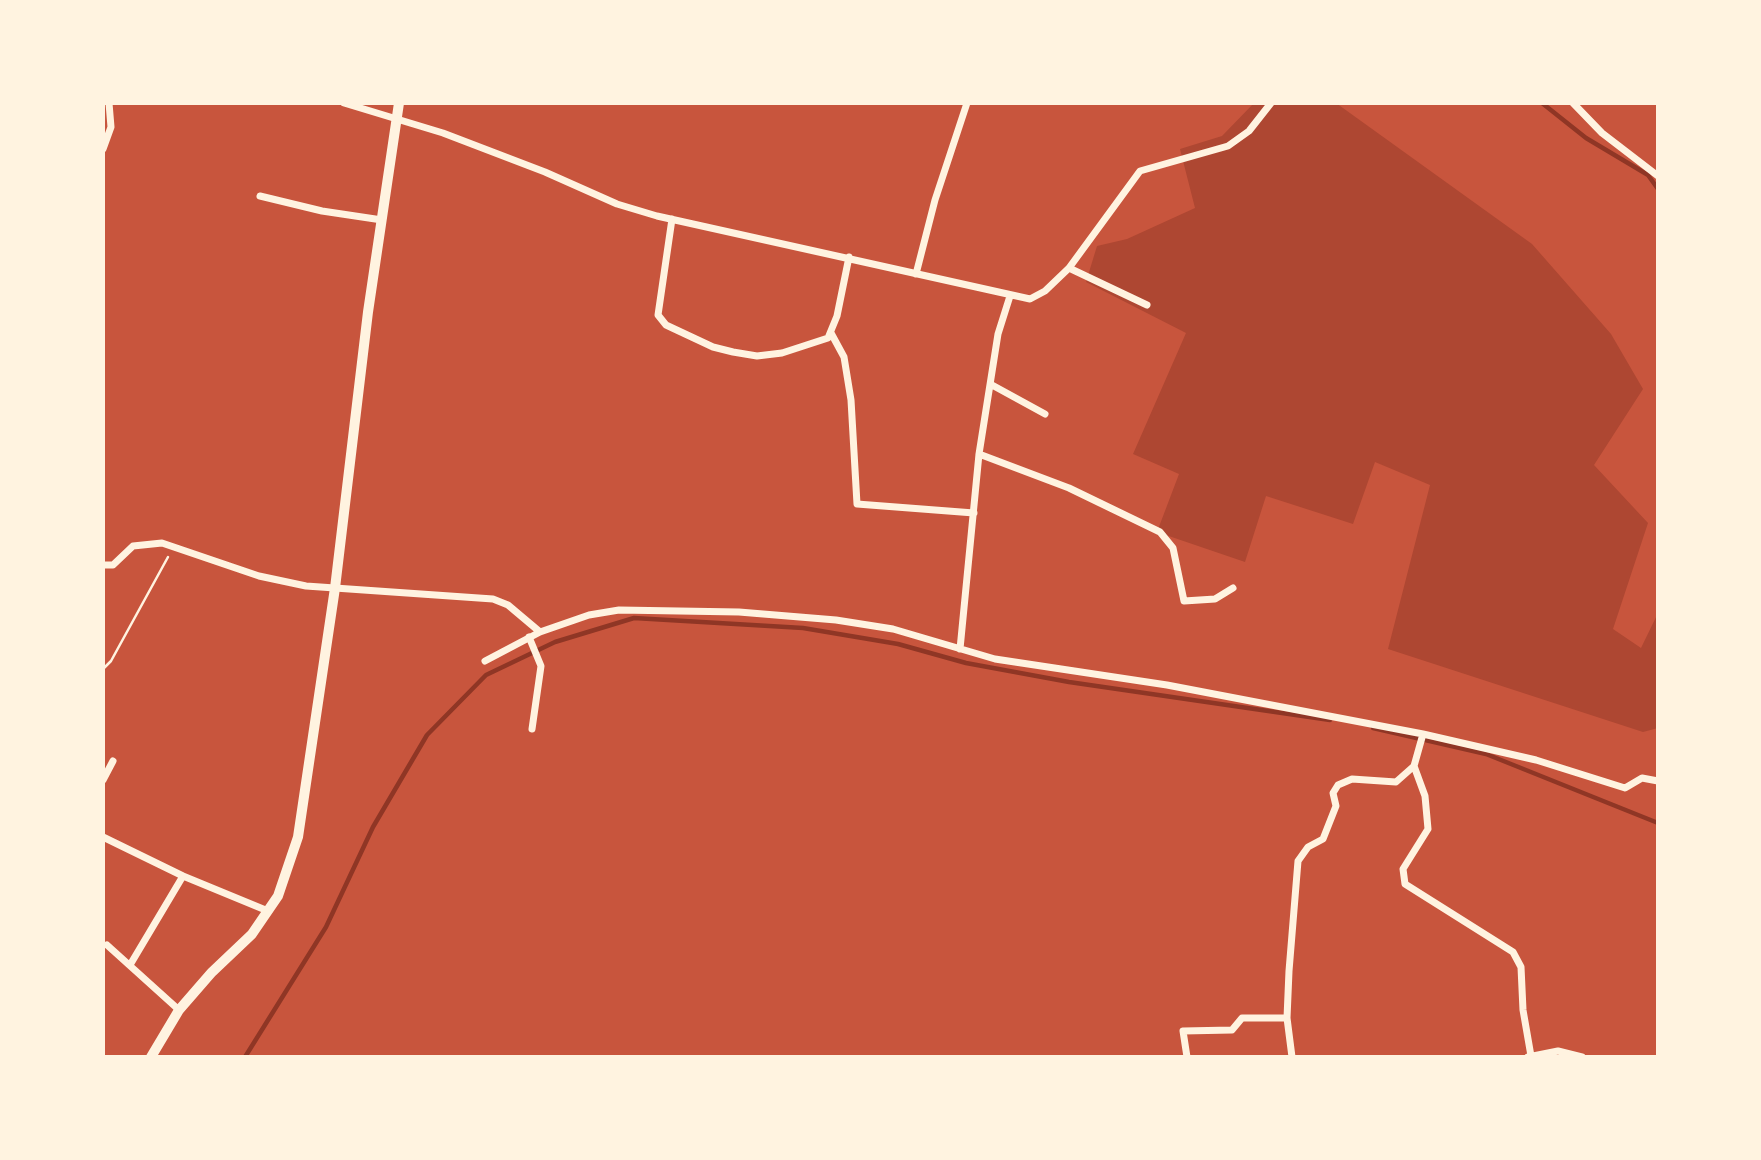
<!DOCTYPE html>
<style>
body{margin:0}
#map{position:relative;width:1761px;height:1160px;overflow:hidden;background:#c8553d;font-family:Quicksand,sans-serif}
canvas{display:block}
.frame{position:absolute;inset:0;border:105px solid #fff3e0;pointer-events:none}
</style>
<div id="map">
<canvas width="1761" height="1160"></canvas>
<div class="frame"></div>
</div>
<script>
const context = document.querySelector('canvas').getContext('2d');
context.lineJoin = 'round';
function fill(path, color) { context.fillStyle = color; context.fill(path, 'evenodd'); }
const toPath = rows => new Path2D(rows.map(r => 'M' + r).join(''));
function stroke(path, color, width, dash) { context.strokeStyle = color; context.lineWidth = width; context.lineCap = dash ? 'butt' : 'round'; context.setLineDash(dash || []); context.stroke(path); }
fill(toPath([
 [1254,103,1336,103,1532,244,1611,334,1643,389,1594,465,1648,523,1613,629,1641,648,1658,613,1658,728,1643,732,1388,649,1430,485,1375,462,1353,524,1266,496,1245,562,1157,532,1179,474,1133,454,1186,333,1086,282,1097,246,1127,239,1195,208,1180,149,1222,136]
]), '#ae4732');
stroke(toPath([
 [1542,103,1586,138,1648,175,1658,189],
 [1373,728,1486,754,1658,823],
 [245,1057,326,927,373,827,427,735,486,675,555,642,634,618,803,628,898,644,966,663,1069,682,1330,720]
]), '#8f3625', 4.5);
stroke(toPath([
 [103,669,111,661,168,557]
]), '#fff3e0', 2.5);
stroke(toPath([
 [344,103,443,133,545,172,617,204,657,216,1030,299,1045,291,1069,268,1140,171,1228,146,1249,131,1271,103],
 [1573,103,1602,133,1658,176],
 [103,149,111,127,109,103],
 [260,196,322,211,382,220],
 [672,219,658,315,666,325,713,347,733,352,757,356,782,353,828,338,837,316,849,257],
 [1069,268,1147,305],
 [916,274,935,200,967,103],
 [831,333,844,357,851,400,857,504,974,513],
 [992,385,1045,414],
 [979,454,1069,488,1160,532,1173,548,1184,601,1215,599,1233,588],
 [103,565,113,565,133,546,162,543,259,576,306,586,493,599,508,605,540,632],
 [529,637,541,666,532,729],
 [960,649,979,454,998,334,1010,296],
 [485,661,540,632,589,615,619,610,739,612,836,620,893,629,995,659,1167,685,1423,734,1536,760,1625,788,1642,778,1658,781],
 [1414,766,1425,796,1428,829,1403,869,1405,884,1513,952,1521,967,1523,1010,1531,1056],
 [103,780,113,761],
 [103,837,183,876,268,911],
 [107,945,179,1010],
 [130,965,183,876],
 [1187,1057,1183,1031,1232,1030,1242,1018,1287,1018],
 [1292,1057,1287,1018,1289,971,1298,861,1308,847,1323,839,1336,806,1333,793,1338,785,1352,779,1396,782,1414,766,1423,734],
 [1528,1057,1558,1051,1582,1057]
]), '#fff3e0', 7);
stroke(toPath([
 [151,1057,179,1010,212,972,252,934,278,896,298,837,335,588,368,312,399,103]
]), '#fff3e0', 10);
</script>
